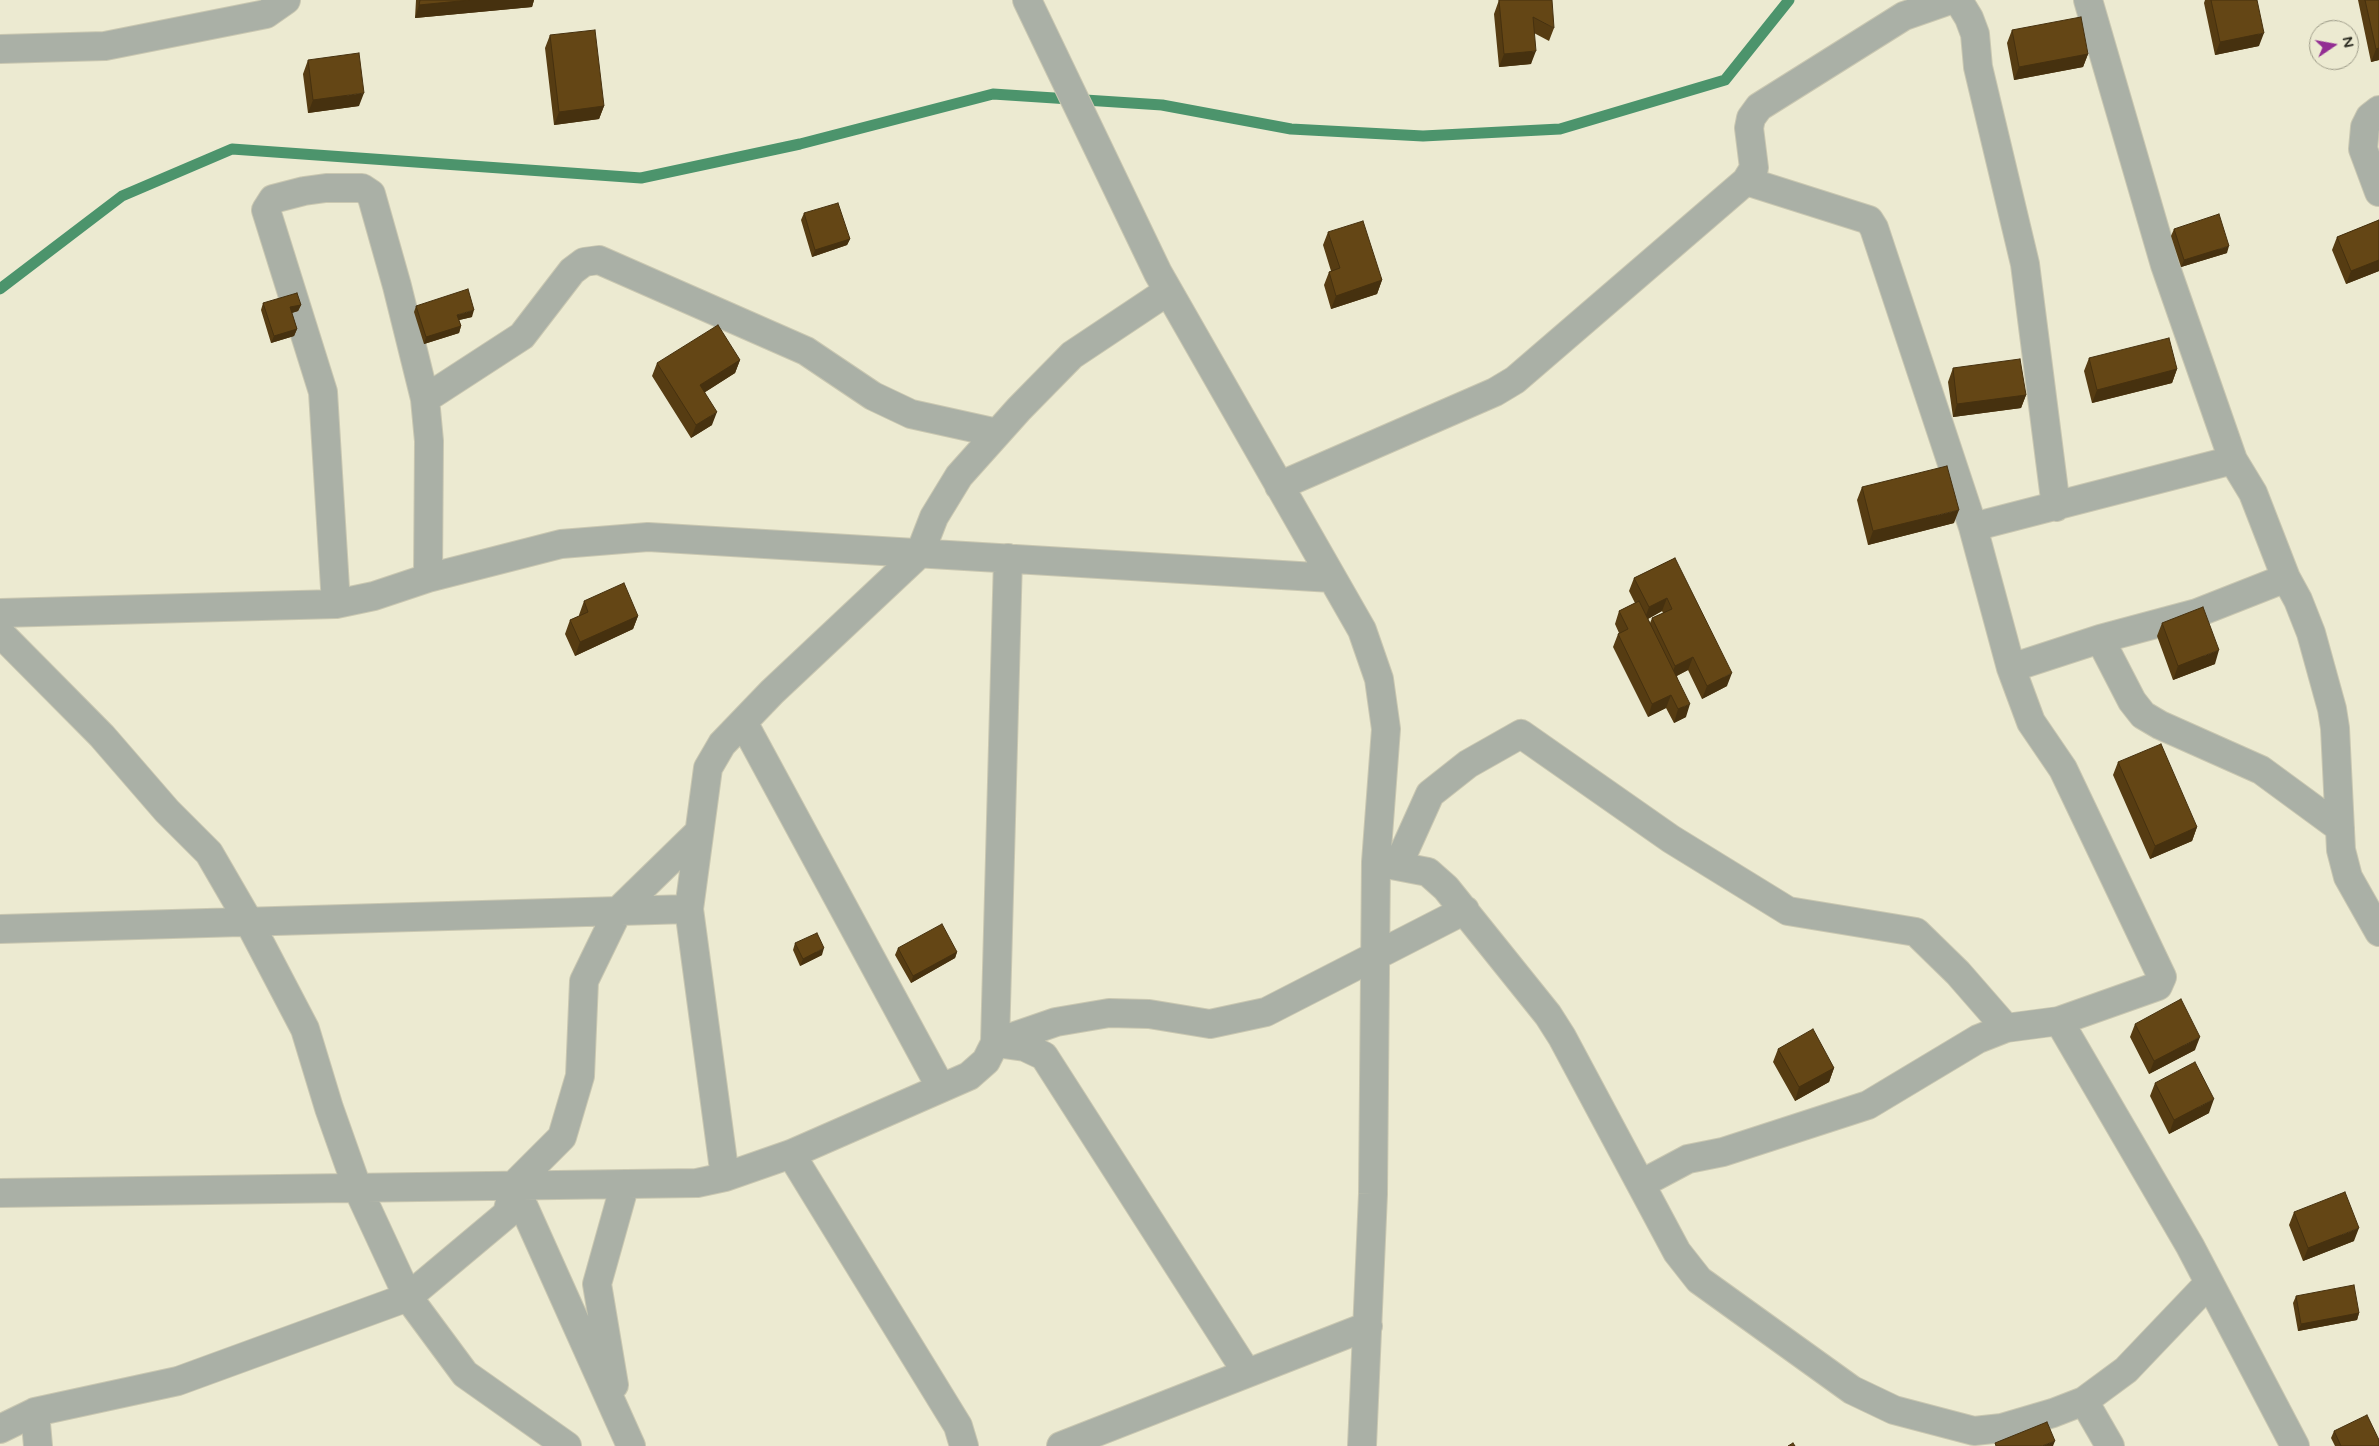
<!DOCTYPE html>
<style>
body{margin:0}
#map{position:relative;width:2379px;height:1446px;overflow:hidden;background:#ecead1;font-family:"Varela Round",sans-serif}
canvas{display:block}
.north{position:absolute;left:2309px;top:20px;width:50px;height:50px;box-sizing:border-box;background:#ecead1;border:1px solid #9e9c89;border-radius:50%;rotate:78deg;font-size:14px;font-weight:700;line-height:20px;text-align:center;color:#28281e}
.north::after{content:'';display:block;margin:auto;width:18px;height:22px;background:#932e93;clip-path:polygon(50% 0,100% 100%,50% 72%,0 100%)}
</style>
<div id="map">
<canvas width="2379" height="1446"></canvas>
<div class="north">N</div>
</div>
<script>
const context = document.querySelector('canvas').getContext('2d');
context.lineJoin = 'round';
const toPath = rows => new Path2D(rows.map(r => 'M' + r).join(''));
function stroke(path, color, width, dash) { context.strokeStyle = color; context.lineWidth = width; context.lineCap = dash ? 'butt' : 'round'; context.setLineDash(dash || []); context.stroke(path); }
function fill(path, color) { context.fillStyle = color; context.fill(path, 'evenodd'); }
stroke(toPath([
 [0,289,122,196,232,149,641,178,800,144,993,94,1162,105,1291,129,1423,136,1560,129,1725,80,1789,0]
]), '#4c946c', 11);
const minor = toPath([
 [1027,0,1158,273,1362,630,1379,679,1386,729,1376,862,1373,1194,1362,1446],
 [1958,0,1969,18,1975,34,1978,67,2025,264,2056,507],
 [2088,0,2165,265,2233,460,2253,493,2286,578,2298,600,2311,633,2332,709,2335,728,2341,850,2348,877,2379,932],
 [0,49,105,46,266,14,286,0],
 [2379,110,2370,117,2365,127,2363,149,2379,192],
 [425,399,522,336,572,271,584,262,599,260,806,351,873,396,911,414,997,433],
 [1279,486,1495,392,1515,380,1746,181,1754,168,1749,128,1751,118,1759,107,1904,16,1950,0],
 [1973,527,2233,460],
 [336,604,323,392,266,210,273,199,304,191,326,188,362,188,371,194,397,286,425,399,429,441,428,578],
 [0,613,336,604,374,596,428,578,561,544,648,537,1332,578],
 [0,633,102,736,167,811,209,853,249,922,305,1029,329,1108,357,1187,408,1297,465,1374,567,1446],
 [2100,639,2132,701,2143,715,2160,725,2261,770,2340,828],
 [2011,668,2100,639,2197,613,2286,578],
 [743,722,941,1088],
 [1376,862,1428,872,1446,888,1548,1015,1562,1037,1677,1252,1699,1280,1852,1390,1894,1410,1974,1431,2002,1428,2053,1413,2084,1401,2126,1370,2208,1284],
 [1398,865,1430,794,1468,764,1521,734,1671,839,1788,911,1916,932,1958,973,2006,1028],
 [0,929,689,909],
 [2059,1021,2190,1246,2295,1446],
 [995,1043,1056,1022,1109,1013,1149,1014,1210,1024,1266,1012,1465,910],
 [996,1043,1025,1047,1044,1056,1247,1373],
 [791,1154,958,1426,964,1446],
 [725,1177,689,909,708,768,722,744,772,692,920,553,934,517,959,476,1019,409,1072,355,1168,291],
 [1641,1184,1688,1159,1723,1152,1868,1105,1978,1039,2006,1028,2059,1021,2158,986,2162,977,2063,769,2031,722,2011,668,1973,527,1874,228,1869,220,1746,181],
 [514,1185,631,1446],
 [0,1193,697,1183,725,1177,791,1154,969,1076,986,1061,995,1043,1008,558],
 [614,1385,597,1284,625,1184],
 [2084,1401,2110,1446],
 [35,1412,38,1446],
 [0,1429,35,1412,178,1381,408,1297,507,1214,514,1185,562,1137,580,1076,584,981,618,911,698,833],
 [1061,1446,1368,1326]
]);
stroke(minor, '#c9c7b1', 30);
stroke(minor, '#aab0a6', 28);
fill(toPath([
 [416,0,534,0,532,7,415,18],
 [1499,0,1505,0,1554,28,1549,41,1534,33,1531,64,1499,67,1494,14],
 [2205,0,2257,0,2259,46,2215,55,2204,3],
 [2358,0,2379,0,2379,60,2371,62],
 [2012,30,2088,54,2083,67,2014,80,2007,43],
 [550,35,604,106,599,119,554,125,545,48],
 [308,60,359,106,308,113,303,74],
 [804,213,850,239,847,245,812,257,801,220],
 [2379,220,2379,271,2346,284,2332,250,2337,237],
 [2174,229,2227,253,2181,267,2171,236],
 [1328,232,1382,280,1377,294,1331,309,1324,285,1329,272,1331,271,1323,245],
 [263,303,301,305,298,311,292,313,297,329,294,336,271,343,261,310],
 [416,306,472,317,459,320,461,326,459,333,424,344,414,312],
 [2089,358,2177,369,2172,383,2092,403,2084,371],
 [740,360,735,373,705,392,712,425,691,438,652,376,657,363],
 [1953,368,2026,395,2021,408,1953,417,1948,382],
 [1862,487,1954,523,1868,545,1857,500],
 [1675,558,1727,686,1702,699,1688,670,1677,676,1686,717,1674,723,1666,708,1648,717,1613,647,1618,634,1619,633,1615,624,1619,611,1635,603,1629,591,1634,578],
 [1662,611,1663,613,1652,618,1650,623,1648,619],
 [584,601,638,616,633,629,575,656,565,634,570,620,579,616,579,615],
 [2162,623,2215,664,2173,680,2157,636],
 [2118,762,2197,827,2192,841,2150,859,2113,775],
 [795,943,822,955,800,966,793,950],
 [898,948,957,952,955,958,911,983,895,955],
 [2135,1024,2195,1050,2149,1074,2130,1037],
 [1778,1049,1834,1068,1829,1082,1795,1101,1773,1062],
 [2155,1083,2209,1113,2169,1134,2150,1096],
 [2294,1212,2354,1241,2303,1261,2289,1225],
 [2296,1296,2359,1313,2357,1320,2298,1331,2293,1303],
 [2334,1431,2379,1446,2335,1446,2331,1438]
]), '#563c12');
fill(toPath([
 [470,0,534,0,532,7,415,18,419,5],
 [2264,33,2259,46,2215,55,2220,42],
 [2379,48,2379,60,2371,62,2376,49],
 [1536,51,1531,64,1499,67,1504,54],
 [2088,54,2083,67,2014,80,2019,67],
 [364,93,359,106,308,113,313,100],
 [604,106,599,119,554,125,559,112],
 [850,239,847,245,812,257,815,250],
 [2229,246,2227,253,2181,267,2184,260],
 [2379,260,2379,271,2346,284,2351,271],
 [1382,280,1377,294,1331,309,1336,296],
 [301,305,298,311,288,314,290,307],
 [474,310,472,317,455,321,457,315],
 [461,326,459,333,424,344,426,337],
 [297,329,294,336,271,343,274,336],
 [740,360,735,373,696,398,700,385],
 [2177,369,2172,383,2092,403,2097,390],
 [2026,395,2021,408,1953,417,1957,404],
 [717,412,712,425,691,438,696,425],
 [1959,510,1954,523,1868,545,1873,531],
 [1667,598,1662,611,1644,621,1649,607],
 [638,616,633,629,575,656,580,642],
 [2219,650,2215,664,2173,680,2178,666],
 [1693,657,1688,670,1670,679,1675,666],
 [1732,673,1727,686,1702,699,1707,686],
 [1671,695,1666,708,1648,717,1652,704],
 [1690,704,1686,717,1674,723,1678,709],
 [2197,827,2192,841,2150,859,2155,846],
 [824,948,822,955,800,966,803,959],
 [957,952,955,958,911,983,913,976],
 [2200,1037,2195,1050,2149,1074,2154,1061],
 [1834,1068,1829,1082,1795,1101,1799,1087],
 [2214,1099,2209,1113,2169,1134,2174,1120],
 [2359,1228,2354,1241,2303,1261,2308,1248],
 [2359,1313,2357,1320,2298,1331,2301,1324],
 [2055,1441,2053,1446,2042,1446]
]), '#46310f');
const building = toPath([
 [420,0,470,0,419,5,420,0],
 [1499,0,1552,0,1554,28,1533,17,1536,51,1504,54,1499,0],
 [2211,0,2257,0,2264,33,2220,42,2211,0],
 [2365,0,2379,0,2379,48,2376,49,2365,0],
 [2081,17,2088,54,2019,67,2012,30,2081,17],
 [595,30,604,106,559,112,550,35,595,30],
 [359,53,364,93,313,100,308,60,359,53],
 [838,203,850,239,815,250,804,213,838,203],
 [2219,214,2229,246,2184,260,2174,229,2219,214],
 [2379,220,2379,260,2351,271,2337,237,2379,220],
 [1363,221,1382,280,1336,296,1329,272,1340,268,1328,232,1363,221],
 [468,289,474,310,457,315,461,326,426,337,416,306,468,289],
 [297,293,301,305,290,307,297,329,274,336,263,303,297,293],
 [718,325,740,360,700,385,717,412,696,425,657,363,718,325],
 [2169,338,2177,369,2097,390,2089,358,2169,338],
 [2020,359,2026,395,1957,404,1953,368,2020,359],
 [1947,466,1959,510,1873,531,1862,487,1947,466],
 [1675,558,1732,673,1707,686,1693,657,1675,666,1652,618,1672,609,1667,598,1649,607,1634,578,1675,558],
 [624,583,638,616,580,642,570,620,588,612,584,601,624,583],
 [1639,601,1690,704,1678,709,1671,695,1652,704,1618,634,1628,629,1619,611,1639,601],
 [2203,607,2219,650,2178,666,2162,623,2203,607],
 [2161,744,2197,827,2155,846,2118,762,2161,744],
 [942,924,957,952,913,976,898,948,942,924],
 [817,933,824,948,803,959,795,943,817,933],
 [2181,999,2200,1037,2154,1061,2135,1024,2181,999],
 [1813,1029,1834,1068,1799,1087,1778,1049,1813,1029],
 [2195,1062,2214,1099,2174,1120,2155,1083,2195,1062],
 [2345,1192,2359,1228,2308,1248,2294,1212,2345,1192],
 [2354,1285,2359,1313,2301,1324,2296,1296,2354,1285],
 [2367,1415,2379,1440,2379,1446,2341,1446,2334,1431,2367,1415],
 [2047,1422,2055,1441,2042,1446,1996,1446,1995,1443,2047,1422],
 [1793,1443,1795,1446,1788,1446,1793,1443]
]);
fill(building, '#644615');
stroke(building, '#46310f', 1);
</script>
